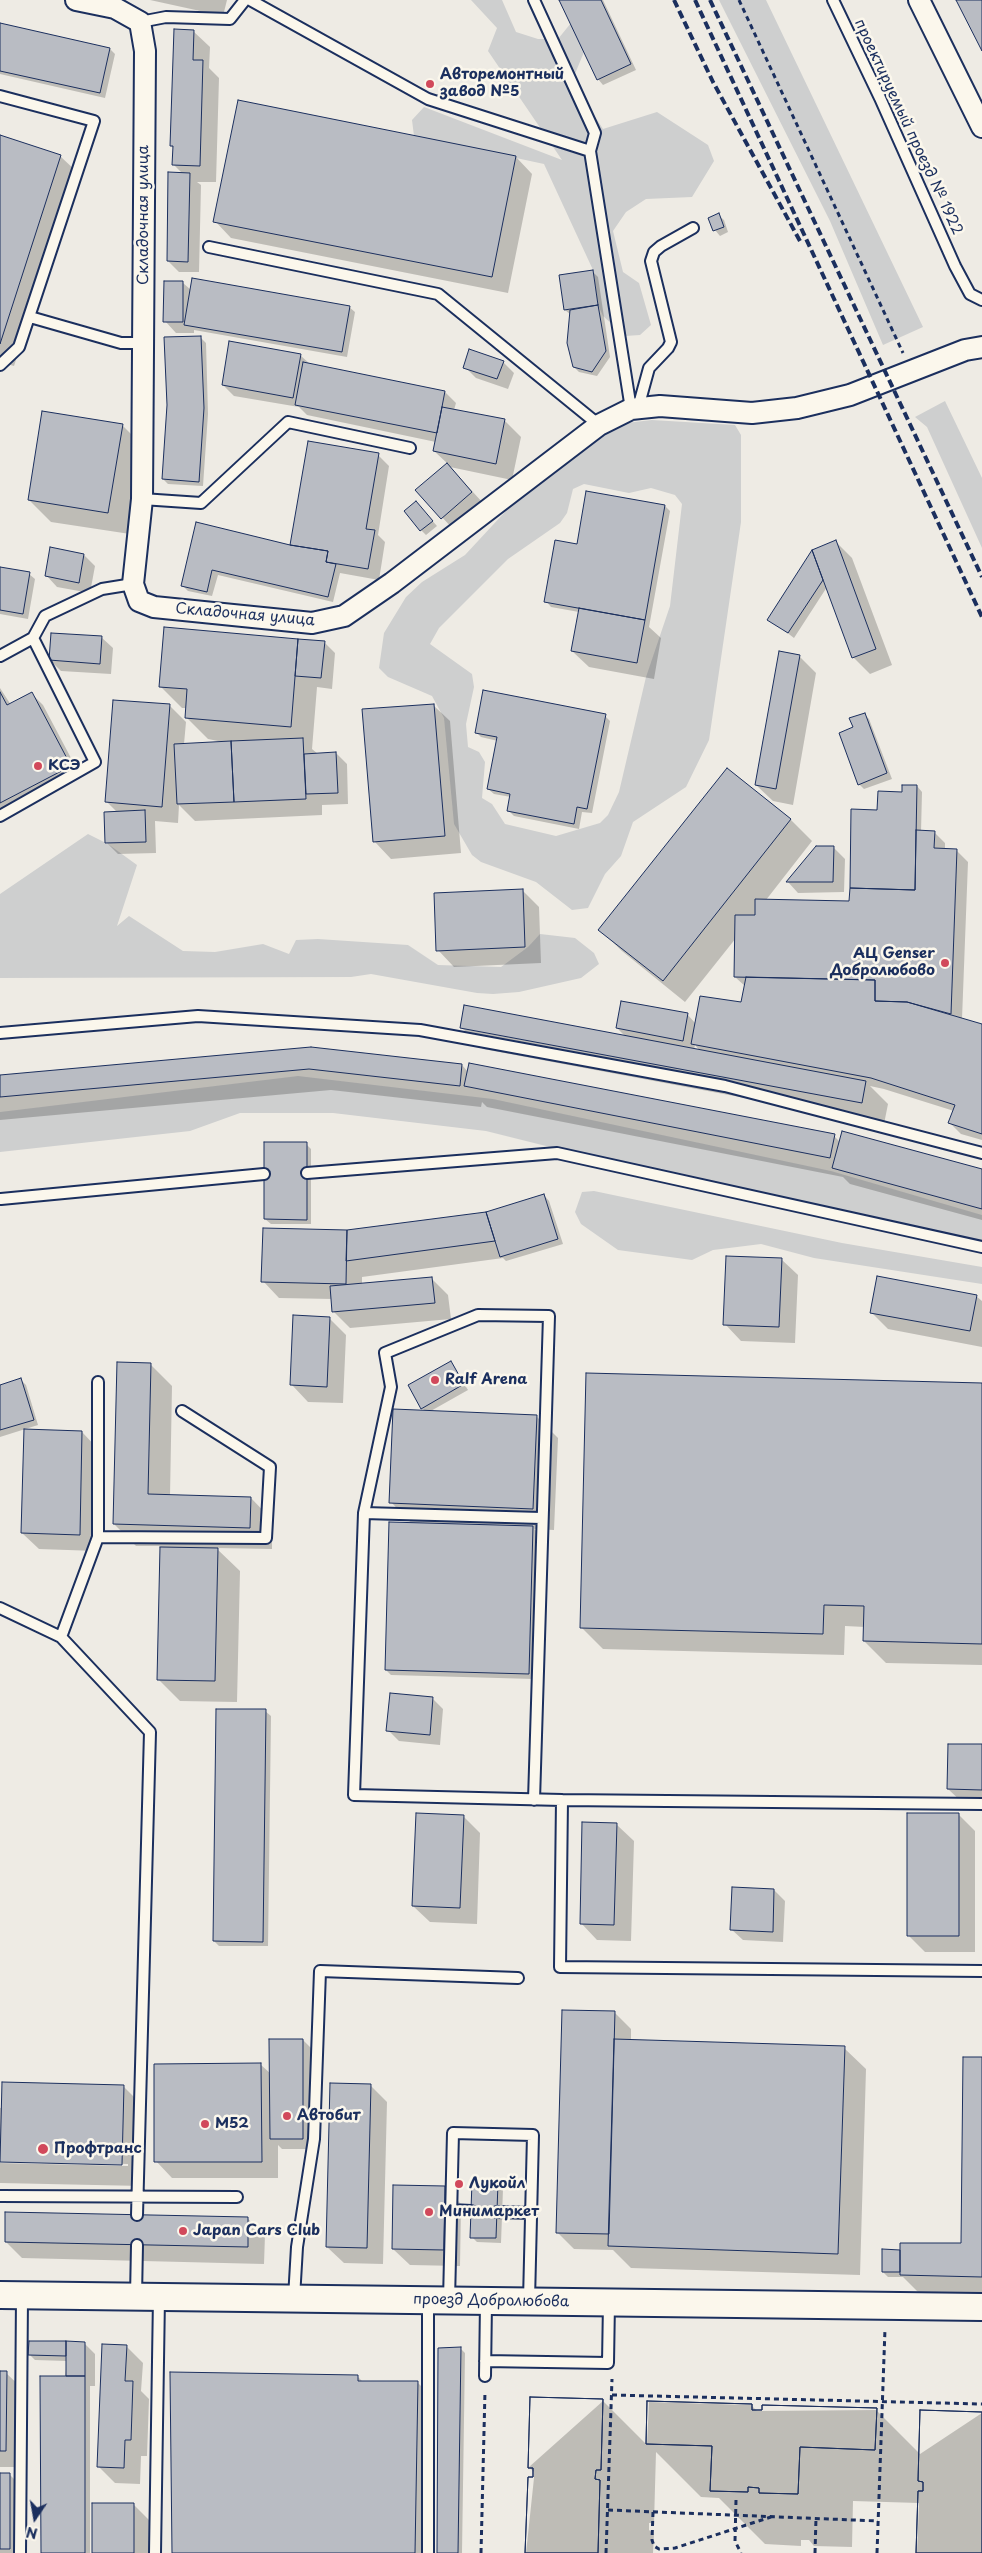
<!DOCTYPE html>
<meta charset="utf-8">
<style>
body{margin:0}
#map{position:relative;width:982px;height:2553px;overflow:hidden;background:#eeebe4;font-family:"Playpen Sans",sans-serif}
canvas{display:block}
.north{position:absolute;left:10px;top:2493px;width:50px;height:50px;-webkit-text-stroke:4px #fbf7ec;paint-order:stroke;rotate:192deg;font-size:14px;font-weight:700;line-height:20px;text-align:center;color:#1b2f5e}
.north::after{content:'';display:block;margin:auto;width:18px;height:22px;background:#1b2f5e;clip-path:polygon(50% 0,100% 100%,50% 72%,0 100%)}
</style>
<div id="map">
<canvas width="982" height="2553"></canvas>
<div class="north">N</div>
</div>
<script>
const context = document.querySelector('canvas').getContext('2d');
context.lineJoin = 'round';
function fill(path, color) { context.fillStyle = color; context.fill(path, 'evenodd'); }
const toPath = rows => new Path2D(rows.map(r => 'M' + r).join(''));
function stroke(path, color, width, dash) { context.strokeStyle = color; context.lineWidth = width; context.lineCap = dash ? 'butt' : 'round'; context.setLineDash(dash || []); context.stroke(path); }
function drawText(font, color, halo, rows, align = 'center') {
  context.font = font + ' "Playpen Sans",sans-serif'; context.lineWidth = 5; context.setLineDash([]); context.textBaseline = 'middle'; context.strokeStyle = halo; context.fillStyle = color; for (const [text, x, y, turn = 0] of rows) {
    context.save(); context.translate(x, y); context.rotate((+turn || 0) * Math.PI / 180); context.textAlign = isNaN(turn) ? turn : align; if (halo) context.strokeText(text, 0, 0); context.fillText(text, 0, 0); context.restore();
  }
}
fill(toPath([
 [471,0,502,0,516,32,538,39,558,39,571,23,584,52,572,81,603,129,657,112,708,145,714,161,692,197,646,199,626,212,613,231,623,272,639,283,651,325,640,335,625,336,603,316,598,305,593,270,544,164,414,136,412,120,424,107,562,160,488,51,497,28],
 [719,0,766,0,923,327,883,345,830,221],
 [945,401,982,478,982,548,927,427,915,417],
 [652,420,735,425,741,435,741,522,709,740,686,787,633,822,621,856,605,874,588,908,572,910,536,882,481,862,472,855,454,824,444,718,432,696,388,677,379,668,384,633,406,597,422,582,465,555,517,499,604,433,626,423],
 [584,484,629,493,651,488,675,495,682,504,670,606,646,677,619,792,608,815,600,823,556,836,505,824,492,804,482,798,485,762,479,752,468,747,466,724,474,687,472,674,430,644,439,628,508,559,560,523,567,513,573,489],
 [88,834,108,844,137,865,117,926,129,916,183,951,215,952,263,944,289,954,296,940,318,939,408,945,438,965,501,967,528,947,540,934,575,938,594,953,599,964,581,978,519,992,493,994,477,993,371,974,351,977,0,978,0,894],
 [298,1076,493,1099,831,1171,982,1215,982,1243,646,1171,486,1131,333,1113,240,1113,190,1131,0,1152,0,1112],
 [594,1191,842,1243,982,1267,982,1284,814,1258,761,1244,713,1250,692,1260,618,1250,581,1224,575,1212,582,1192]
]), '#cecfcf');
fill(toPath([
 [150,0,227,0,223,16],
 [561,0,603,0,636,70,603,85,598,79],
 [0,24,110,49,115,54,105,98,0,74],
 [193,31,210,47,209,68,219,78,216,182,197,182,201,185,199,272,179,272,168,261,183,174,174,165,174,149,171,146],
 [0,136,60,156,77,172,14,366,0,362],
 [516,157,532,174,508,293,231,238,215,221],
 [718,215,724,220,728,232,720,236,715,230],
 [593,272,598,277,610,357,597,376,579,372,574,367,571,315,565,310],
 [183,283,191,290,349,307,355,312,347,357,194,330,194,333,176,333,165,321],
 [200,337,206,343,208,414,203,486,168,484,163,479],
 [300,355,311,365,445,392,456,403,454,410,504,420,521,437,512,480,450,467,483,503,453,529,417,490,448,464,434,451,436,442,307,415,299,407,234,396,223,385],
 [503,362,514,373,508,389,476,378,465,367],
 [122,425,144,447,130,534,51,522,29,500],
 [378,455,389,466,378,535,385,542,379,580,340,573,333,602,218,575,212,596,188,591,182,585,197,524,291,546],
 [587,492,665,506,670,511,649,627,661,638,654,679,589,667,572,651,579,612,551,607,546,601,578,545],
 [421,508,437,526,426,535,421,530],
 [836,542,852,558,892,665,870,674,853,657,827,587,794,638,769,619,812,551],
 [84,555,95,566,90,593,57,587,46,575],
 [0,569,29,574,35,579,28,619,0,614],
 [101,637,113,648,111,674,61,671,50,660],
 [324,642,335,653,332,689,317,687,312,749,318,754,336,753,347,764,348,804,322,805,322,815,195,821,179,805,178,823,155,821,156,853,118,854,107,843,117,812,107,802,169,705,186,722,184,744,228,743,208,739,186,717,187,708,182,708,160,686],
 [799,656,816,673,793,805,773,801,756,785],
 [0,688,11,705,32,694,43,705,81,777,0,819],
 [433,705,450,721,461,853,391,859,375,842,364,710],
 [864,714,869,719,892,779,864,789,859,784,854,728],
 [605,716,610,721,592,813,582,812,579,829,514,816,508,810,511,797,494,794,488,789,498,741,481,737,476,732],
 [727,769,791,820,812,841,766,900,851,902,878,811,903,793,917,786,922,792,921,832,934,832,945,843,945,850,957,851,968,862,962,1019,982,1025,982,1140,961,1134,950,1123,954,1111,884,1089,870,1086,888,1104,884,1124,483,1049,461,1027,626,1037,617,1028,687,1014,696,1024,742,1003,746,987,735,977,736,938,685,1002,622,951,600,930],
 [695,1045,700,1051,694,1050],
 [817,847,834,848,845,859,844,892,798,893,788,882],
 [522,890,539,907,541,963,454,967,438,950],
 [311,1049,462,1065,468,1072,834,1136,840,1142,982,1170,982,1220,850,1184,843,1177,487,1107,482,1102,481,1107,331,1090,0,1120,0,1077],
 [306,1144,311,1149,311,1224,271,1224,265,1219],
 [544,1195,549,1201,563,1244,506,1261,503,1258,362,1277,362,1285,432,1279,448,1295,451,1319,350,1328,334,1312,333,1299,279,1298,263,1281,347,1232,486,1213],
 [781,1259,798,1275,795,1343,741,1341,725,1324],
 [976,1296,982,1301,982,1347,888,1329,872,1313],
 [329,1318,346,1335,343,1403,308,1402,292,1385],
 [451,1363,468,1390,429,1412,536,1416,558,1438,554,1530,534,1529,538,1532,534,1679,391,1675,386,1670,412,1524,391,1502,426,1412,422,1408],
 [150,1364,172,1386,170,1496,251,1498,272,1520,272,1549,216,1548,240,1571,237,1702,180,1701,158,1679,161,1546,136,1546,114,1524],
 [21,1380,26,1385,38,1425,0,1437,0,1386],
 [982,1384,982,1665,886,1663,864,1641,865,1627,845,1626,844,1655,603,1649,581,1627],
 [82,1432,98,1449,96,1551,39,1549,22,1533],
 [432,1698,443,1709,440,1745,399,1741,388,1730],
 [265,1711,271,1716,268,1946,219,1946,214,1941],
 [982,1746,982,1806,965,1805,948,1789],
 [958,1814,975,1831,975,1952,925,1952,908,1935],
 [463,1816,480,1833,477,1924,430,1922,413,1906],
 [617,1825,634,1841,631,1941,597,1940,581,1923],
 [774,1890,785,1901,783,1942,743,1940,731,1929],
 [615,2013,631,2029,631,2041,844,2048,866,2069,860,2275,631,2268,613,2250,574,2249,557,2232],
 [303,2040,314,2051,314,2149,282,2149,278,2145,278,2178,172,2178,156,2161,261,2065,271,2074],
 [982,2058,982,2298,923,2297,903,2277,888,2277,883,2272,900,2251,962,2245],
 [370,2085,387,2102,383,2264,344,2263,327,2247],
 [123,2086,145,2108,143,2186,0,2183,0,2163,128,2166,128,2164,0,2161,0,2108],
 [497,2184,503,2189,501,2243,477,2242,472,2237],
 [445,2188,461,2204,460,2266,410,2265,393,2249],
 [248,2219,265,2235,264,2264,22,2258,6,2242],
 [84,2343,95,2354,95,2386,90,2386,90,2553,42,2553,67,2361,35,2360,30,2355],
 [126,2346,143,2363,141,2391,149,2399,147,2456,141,2456,140,2484,115,2483,98,2466],
 [460,2348,465,2353,462,2553,438,2553],
 [0,2373,6,2373,23,2389,22,2467,0,2467],
 [357,2376,363,2382,417,2382,434,2399,432,2553,173,2553],
 [603,2401,647,2445,649,2402,751,2405,757,2411,876,2410,920,2454,982,2413,982,2553,917,2553,919,2503,853,2501,852,2547,814,2546,809,2540,801,2540,801,2546,765,2544,719,2498,701,2497,656,2452,654,2523,649,2523,649,2530,654,2534,653,2553,526,2553,534,2478,534,2472,529,2467],
 [0,2475,10,2475,26,2491,26,2553,0,2553],
 [133,2504,150,2521,150,2553,94,2553]
]), '#0003');
const building = toPath([
 [559,0,601,0,631,64,597,80,559,0],
 [956,0,982,0,982,51,956,0],
 [0,23,110,48,100,93,0,71,0,23],
 [174,29,194,30,193,60,203,60,200,166,172,165,173,146,170,146,174,29],
 [238,100,516,156,492,277,213,222,238,100],
 [0,135,61,155,0,344,0,135],
 [168,172,190,173,188,262,167,261,168,172],
 [719,213,724,227,713,231,708,218,719,213],
 [593,270,598,305,564,310,559,275,593,270],
 [192,278,350,306,342,352,184,325,192,278],
 [164,281,183,281,183,322,163,322,164,281],
 [598,305,606,351,592,372,573,367,567,343,570,310,598,305],
 [201,336,204,408,199,482,162,479,167,405,164,337,201,336],
 [229,341,301,354,293,398,222,385,229,341],
 [469,349,504,361,497,379,463,368,469,349],
 [303,362,445,391,437,433,295,405,303,362],
 [442,407,505,419,496,464,433,451,442,407],
 [42,411,123,424,108,513,28,500,42,411],
 [308,441,379,453,366,529,375,530,368,569,326,562,328,551,290,545,308,441],
 [447,463,472,492,441,519,415,490,447,463],
 [586,491,665,505,645,620,544,602,555,540,577,544,586,491],
 [416,501,433,521,420,531,404,511,416,501],
 [196,522,290,545,328,551,326,562,336,564,328,597,212,570,207,592,181,586,196,522],
 [836,540,876,649,852,658,812,550,836,540],
 [50,547,84,554,79,583,45,576,50,547],
 [812,550,823,580,788,633,767,620,812,550],
 [0,567,30,572,23,614,0,610,0,567],
 [579,608,645,620,637,663,571,651,579,608],
 [164,627,298,639,291,727,185,718,187,689,159,687,164,627],
 [51,633,102,636,100,664,49,660,51,633],
 [298,639,325,641,321,678,295,676,298,639],
 [779,651,800,655,776,789,755,785,779,651],
 [483,690,606,714,587,809,577,807,574,824,507,811,510,794,487,789,497,737,475,733,483,690],
 [0,692,7,705,32,692,71,766,0,803,0,692],
 [113,700,170,704,162,807,105,802,113,700],
 [434,704,445,836,373,842,362,709,434,704],
 [865,713,887,773,858,785,839,733,853,727,849,718,865,713],
 [303,738,306,799,234,802,231,741,303,738],
 [231,741,234,802,177,804,174,744,231,741],
 [336,752,338,793,306,794,304,754,336,752],
 [727,768,791,819,663,981,598,930,727,768],
 [902,785,917,785,915,890,850,888,851,809,877,810,878,791,902,792,902,785],
 [145,810,146,842,105,843,104,812,145,810],
 [916,830,935,831,934,848,957,849,951,1014,907,1002,875,1001,875,980,734,977,735,915,755,915,755,899,849,901,850,888,915,890,916,830],
 [816,846,834,846,833,882,786,882,816,846],
 [523,889,525,947,436,951,434,893,523,889],
 [746,977,875,980,875,1001,907,1002,982,1024,982,1134,948,1123,955,1105,871,1078,691,1044,700,996,741,1002,746,977],
 [621,1001,688,1013,683,1041,616,1028,621,1001],
 [464,1005,866,1081,862,1103,460,1028,464,1005],
 [311,1047,462,1064,460,1086,309,1069,0,1097,0,1075,311,1047],
 [469,1063,835,1134,830,1158,464,1086,469,1063],
 [842,1131,982,1169,982,1209,832,1168,842,1131],
 [264,1142,307,1142,307,1220,264,1219,264,1142],
 [544,1194,558,1239,500,1257,486,1212,544,1194],
 [486,1212,495,1241,346,1261,347,1230,486,1212],
 [263,1228,347,1230,346,1284,261,1282,263,1228],
 [726,1256,782,1258,779,1327,723,1325,726,1256],
 [877,1276,977,1295,970,1331,870,1313,877,1276],
 [432,1277,435,1303,332,1312,330,1286,432,1277],
 [293,1315,330,1317,327,1387,290,1385,293,1315],
 [451,1361,464,1384,421,1409,408,1385,451,1361],
 [117,1362,151,1363,148,1494,251,1497,250,1528,113,1524,117,1362],
 [586,1373,982,1383,982,1644,863,1641,864,1606,824,1605,823,1634,580,1628,586,1373],
 [21,1378,34,1420,0,1430,0,1385,21,1378],
 [393,1409,537,1415,533,1509,389,1503,393,1409],
 [24,1429,82,1431,80,1535,21,1533,24,1429],
 [389,1522,533,1526,529,1674,385,1670,389,1522],
 [160,1547,218,1548,215,1681,157,1680,160,1547],
 [390,1693,433,1697,430,1735,386,1731,390,1693],
 [216,1709,266,1709,263,1942,213,1941,216,1709],
 [948,1744,982,1744,982,1790,947,1789,948,1744],
 [416,1813,464,1815,460,1908,412,1906,416,1813],
 [907,1813,959,1813,959,1936,907,1936,907,1813],
 [582,1822,617,1823,614,1925,580,1924,582,1822],
 [732,1887,774,1889,773,1932,730,1930,732,1887],
 [562,2010,615,2011,609,2234,556,2233,562,2010],
 [269,2039,303,2039,303,2139,270,2139,269,2039],
 [614,2039,845,2046,838,2254,608,2246,614,2039],
 [963,2057,982,2057,982,2277,900,2275,900,2243,961,2243,963,2057],
 [261,2063,262,2162,154,2162,154,2064,261,2063],
 [2,2082,124,2085,122,2165,0,2162,2,2082],
 [330,2083,371,2084,367,2248,326,2247,330,2083],
 [472,2182,498,2183,496,2238,470,2238,472,2182],
 [393,2185,445,2186,444,2250,392,2249,393,2185],
 [5,2212,248,2217,248,2247,5,2242,5,2212],
 [882,2249,900,2250,900,2272,882,2272,882,2249],
 [29,2341,66,2341,66,2356,28,2355,29,2341],
 [66,2341,85,2342,85,2376,66,2376,66,2341],
 [102,2344,127,2345,125,2381,133,2381,131,2440,125,2440,124,2468,97,2467,102,2344],
 [461,2347,458,2553,437,2553,438,2348,461,2347],
 [0,2371,7,2371,6,2451,0,2451,0,2371],
 [170,2372,358,2375,358,2381,418,2381,415,2553,172,2553,170,2372],
 [40,2376,85,2376,85,2553,41,2553,40,2376],
 [530,2397,603,2399,601,2470,596,2470,595,2479,600,2480,598,2553,525,2553,528,2477,533,2477,533,2468,528,2468,530,2397],
 [530,2397,603,2399,601,2470,596,2470,595,2479,600,2480,598,2553,525,2553,528,2477,533,2477,533,2468,528,2468,530,2397],
 [647,2401,752,2404,752,2410,762,2410,762,2405,877,2408,875,2450,800,2447,798,2494,759,2493,759,2488,748,2487,748,2492,710,2491,712,2446,646,2444,647,2401],
 [647,2401,752,2404,752,2410,762,2410,762,2405,877,2408,875,2450,800,2447,798,2494,759,2493,759,2488,748,2487,748,2492,710,2491,712,2446,646,2444,647,2401],
 [920,2410,982,2412,982,2553,916,2553,918,2491,923,2491,923,2482,918,2481,920,2410],
 [920,2410,982,2412,982,2553,916,2553,918,2491,923,2491,923,2482,918,2481,920,2410],
 [0,2473,10,2473,10,2549,0,2549,0,2473],
 [92,2503,134,2503,134,2553,92,2553,92,2503]
]);
fill(building, '#b9bcc3');
stroke(building, '#1b2f5e', 1);
const service = toPath([
 [250,0,428,99,590,151],
 [534,0,595,133,590,151,631,409],
 [833,0,880,98,955,266,970,294,982,300],
 [140,22,166,17,230,19,245,0],
 [0,96,94,121,19,347,0,365],
 [209,247,438,294,599,425],
 [30,317,121,343,143,343],
 [638,408,649,368,668,348,671,342,651,261,654,252,661,246,693,228],
 [142,499,201,503,288,422,410,448],
 [0,656,33,638,45,616,102,589,133,584],
 [0,816,95,762,33,638],
 [0,1033,198,1016,420,1030,725,1086,982,1153],
 [307,1173,557,1153,982,1247],
 [1,1199,264,1174],
 [364,1513,391,1387,385,1353,478,1315,549,1316,534,1800],
 [541,1518,364,1513,354,1795,562,1800],
 [98,1537,98,1382],
 [0,1608,61,1637,150,1732,137,2215],
 [61,1637,98,1537,266,1538,270,1467,182,1411],
 [982,1804,562,1800,560,1967,982,1971],
 [0,2196,237,2197],
 [451,2210,471,2211],
 [497,2212,531,2213],
 [136,2296,137,2245],
 [294,2298,297,2247,314,2139,320,1971,518,1978],
 [449,2300,453,2133,533,2135,529,2300],
 [428,2302,428,2553],
 [485,2361,608,2363,609,2302],
 [485,2376,486,2302],
 [20,2553,22,2297],
 [155,2553,159,2297]
]);
const minor = toPath([
 [76,0,115,8,140,22,145,51,142,499,133,584,139,601,154,607,312,623,344,616,392,583,599,425,631,409,660,406,752,413,797,408,850,395,965,350,982,347],
 [919,0,982,127]
]);
const tertiary = toPath([
 [0,2295,982,2307]
]);
stroke(service, '#1b2f5e', 14);
stroke(minor, '#1b2f5e', 24);
stroke(tertiary, '#1b2f5e', 30);
stroke(toPath([
 [739,0,903,353],
 [612,2395,982,2404],
 [736,2500,735,2541,741,2553],
 [608,2510,878,2521],
 [653,2512,652,2540,654,2546,659,2549,675,2548,771,2517],
 [481,2553,485,2391],
 [606,2553,612,2379],
 [815,2553,816,2518],
 [877,2553,885,2329]
]), '#1b2f5e', 3, [5, 4]);
stroke(service, '#fbf7ec', 10);
stroke(minor, '#fbf7ec', 20);
stroke(tertiary, '#fbf7ec', 26);
stroke(toPath([
 [674,0,713,82,800,241],
 [695,0,982,617],
 [710,0,982,577]
]), '#1b2f5e', 4, [8, 4]);
for (const [x, y, r, color] of [
 [430,84,5,"#d1495b"],
 [38,766,5,"#d1495b"],
 [945,963,5,"#d1495b"],
 [435,1380,5,"#d1495b"],
 [287,2116,5,"#d1495b"],
 [205,2124,5,"#d1495b"],
 [43,2149,6,"#d1495b"],
 [459,2184,5,"#d1495b"],
 [429,2212,5,"#d1495b"],
 [183,2231,5,"#d1495b"]
]) { const dot = new Path2D(); dot.arc(x, y, r, 0, 2 * Math.PI); context.fillStyle = color; context.fill(dot); stroke(dot, '#fbf7ec', 2); }
drawText('bold 15px', '#1b2f5e', '#fbf7ec', [
 ["Авторемонтный",440,75],
 ["завод №5",440,92],
 ["КСЭ",48,766],
 ["АЦ Genser",935,954,"right"],
 ["Добролюбово",935,971,"right"],
 ["Ralf Arena",445,1380],
 ["Автобит",297,2116],
 ["M52",215,2124],
 ["Профтранс",54,2149],
 ["Лукойл",469,2184],
 ["Минимаркет",439,2212],
 ["Japan Cars Club",193,2231]
], 'left');
drawText('15px', '#1b2f5e', '#fbf7ec', [
 ["проектируемый проезд № 1922",908,127,65],
 ["Складочная улица",144,215,-90],
 ["Складочная улица",245,615,5],
 ["проезд Добролюбова",491,2301,1]
]);
</script>
